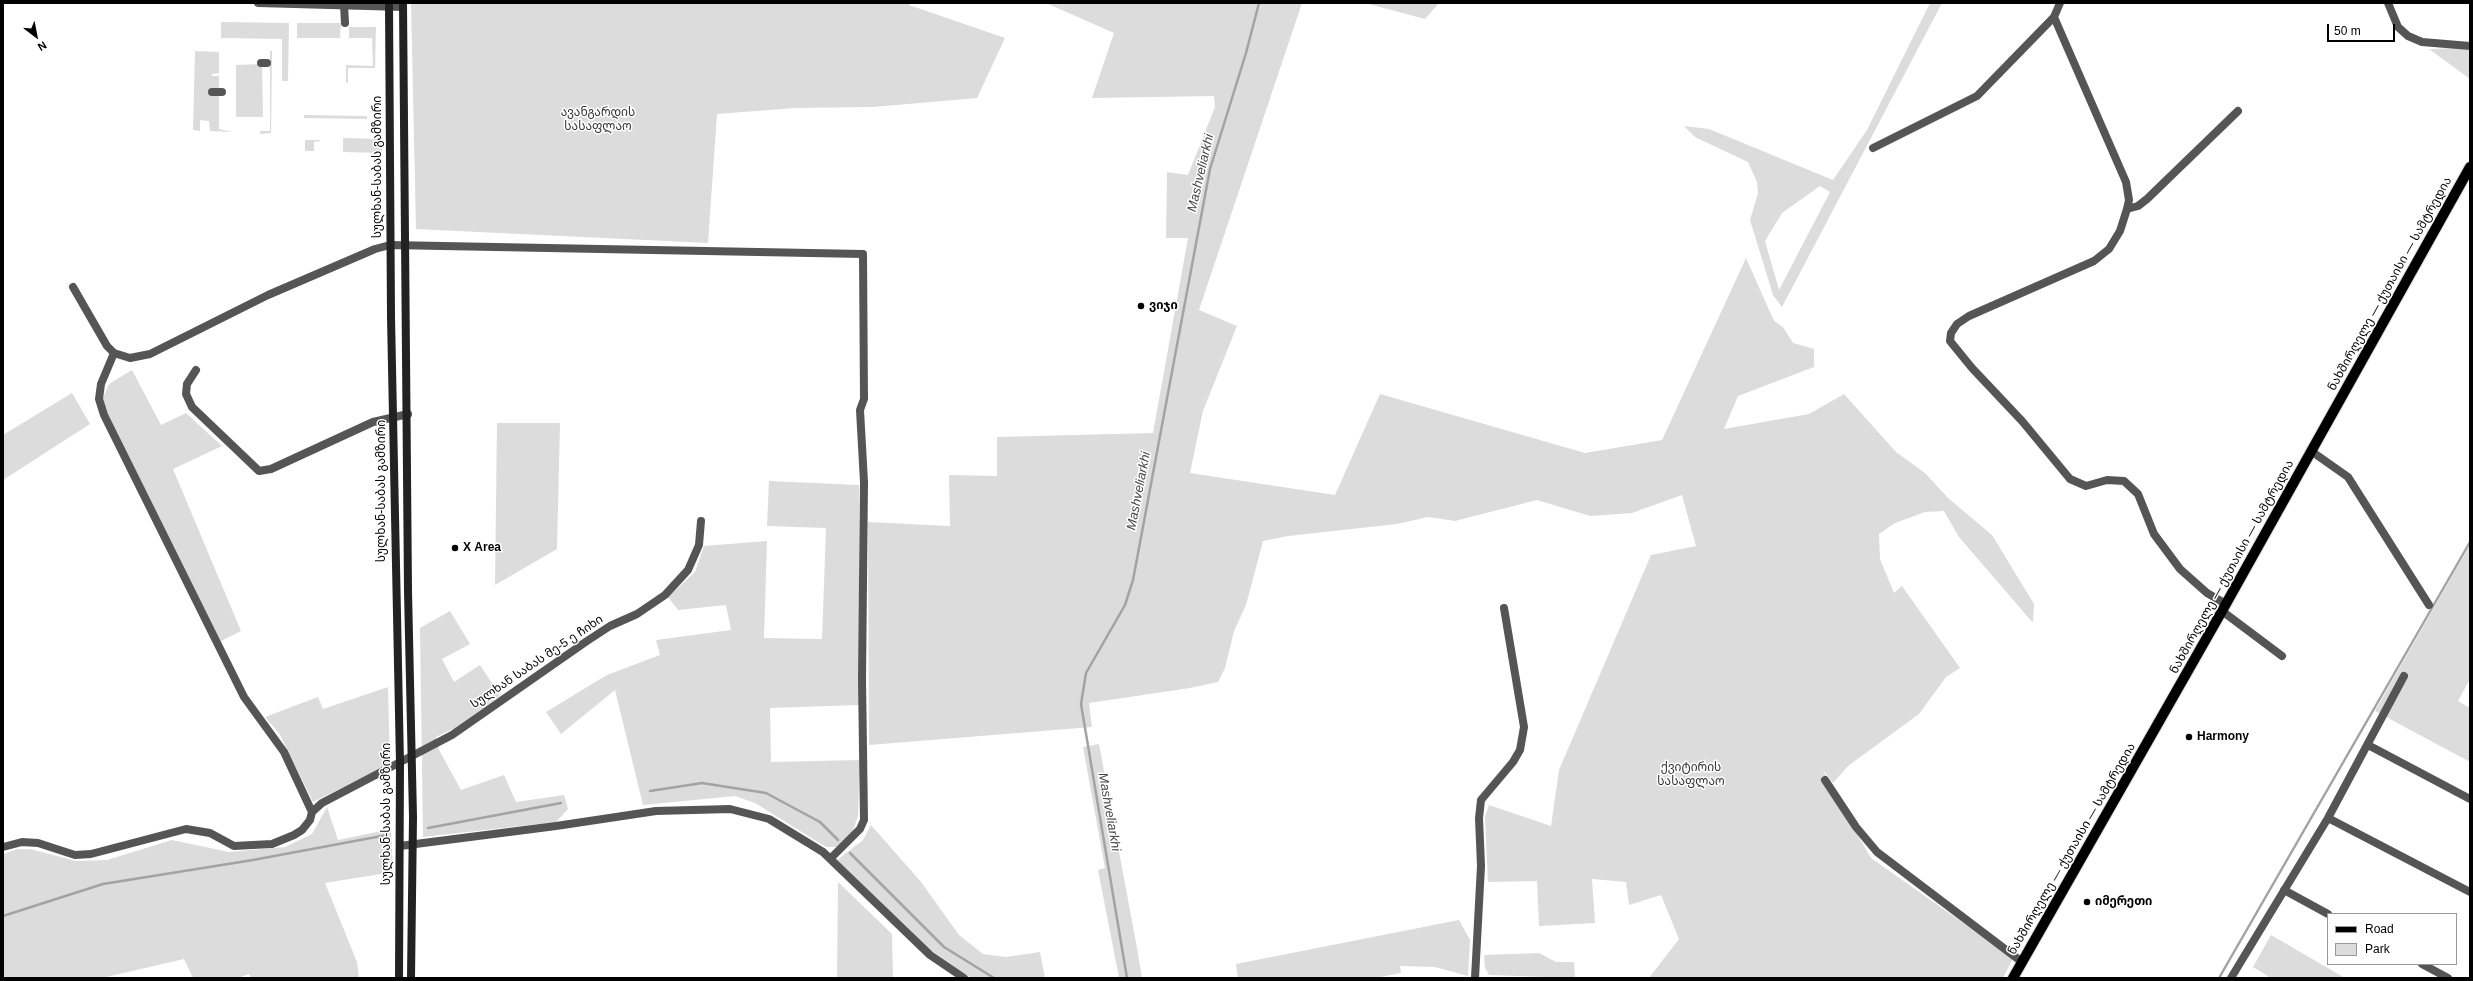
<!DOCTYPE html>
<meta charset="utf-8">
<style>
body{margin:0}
#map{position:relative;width:2473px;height:981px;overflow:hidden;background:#fff;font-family:Helvetica,sans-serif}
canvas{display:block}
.frame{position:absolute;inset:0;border:4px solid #000;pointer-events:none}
.legend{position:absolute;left:2327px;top:913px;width:130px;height:52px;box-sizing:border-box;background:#fff;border:1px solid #999;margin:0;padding:5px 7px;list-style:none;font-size:12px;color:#000}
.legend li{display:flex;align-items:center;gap:8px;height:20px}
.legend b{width:20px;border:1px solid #999}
.north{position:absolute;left:16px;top:16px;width:40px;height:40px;-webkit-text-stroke:3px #fff;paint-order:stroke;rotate:148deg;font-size:11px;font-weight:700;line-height:16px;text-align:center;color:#000}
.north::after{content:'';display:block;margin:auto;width:14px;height:18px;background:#000;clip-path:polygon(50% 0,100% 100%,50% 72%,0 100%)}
.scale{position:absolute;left:2327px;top:24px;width:68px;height:18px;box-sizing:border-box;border:2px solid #000;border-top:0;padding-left:5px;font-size:12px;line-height:14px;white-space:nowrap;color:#000;-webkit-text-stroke:3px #fff;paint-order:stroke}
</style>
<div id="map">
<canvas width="2473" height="981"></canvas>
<div class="frame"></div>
<ul class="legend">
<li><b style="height:5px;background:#000"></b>Road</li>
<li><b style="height:11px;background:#dcdcdc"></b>Park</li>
</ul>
<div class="north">N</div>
<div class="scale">50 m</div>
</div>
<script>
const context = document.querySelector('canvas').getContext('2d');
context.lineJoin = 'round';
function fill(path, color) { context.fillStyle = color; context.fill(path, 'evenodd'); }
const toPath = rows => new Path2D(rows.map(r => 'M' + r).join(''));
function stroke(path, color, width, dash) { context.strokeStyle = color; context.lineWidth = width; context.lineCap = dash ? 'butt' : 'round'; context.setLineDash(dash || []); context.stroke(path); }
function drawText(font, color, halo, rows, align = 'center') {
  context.font = font + ' Helvetica,"Noto Sans Georgian",sans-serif'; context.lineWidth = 3; context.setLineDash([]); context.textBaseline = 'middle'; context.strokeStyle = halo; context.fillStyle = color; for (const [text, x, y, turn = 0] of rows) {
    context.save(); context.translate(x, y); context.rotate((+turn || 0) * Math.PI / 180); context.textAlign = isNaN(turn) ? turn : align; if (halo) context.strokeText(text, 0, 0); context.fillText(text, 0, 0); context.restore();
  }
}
fill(toPath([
 [411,3,909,3,909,5,1005,38,977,98,873,107,795,108,717,114,708,243,416,229],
 [1046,3,1302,3,1199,310,1237,326,1203,411,1190,473,1335,495,1380,394,1585,453,1662,440,1746,258,1774,321,1783,327,1793,343,1814,349,1814,367,1738,396,1724,429,1809,414,1844,394,1896,452,1925,473,1948,498,1992,535,2034,604,2033,623,1959,537,1944,511,1925,512,1895,523,1879,534,1880,559,1894,593,1902,586,1960,668,1946,677,1919,714,1848,766,1833,783,1823,770,1837,800,1871,858,2013,958,2003,978,1649,978,1679,939,1661,895,1629,905,1626,882,1592,879,1595,923,1539,926,1537,881,1488,882,1485,817,1489,805,1551,826,1559,770,1651,555,1696,546,1682,495,1632,513,1590,516,1537,500,1455,521,1428,517,1397,524,1288,536,1263,541,1246,605,1234,631,1225,668,1218,682,1190,688,1089,703,1092,727,869,745,868,522,950,526,949,475,997,476,997,437,1153,433,1188,238,1166,238,1167,172,1188,175,1215,107,1214,96,1092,98,1114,33],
 [1365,3,1439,3,1425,19],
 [1930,3,1942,3,1782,307,1773,295,1750,220,1758,193,1757,182,1748,162,1695,137,1684,126,1709,129,1833,180,1867,130],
 [1820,186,1830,192,1779,290,1765,241,1782,213],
 [221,22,289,23,288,81,282,81,282,39,221,38],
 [297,23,341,23,340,38,297,38],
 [349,27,376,27,375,68,348,68,348,83,346,83,346,65,373,66,372,38,349,38],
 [2461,48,2470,50,2470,79,2429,49],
 [195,51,219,52,219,73,212,74,212,76,219,76,219,129,233,132,210,131,209,121,200,120,200,131,193,130],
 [270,51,272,51,271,133,260,134,260,131,270,131],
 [262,64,263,117,236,117,236,65],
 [304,115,367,116,367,119,304,118],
 [343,138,382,139,382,153,343,152],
 [305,140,320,140,320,141,314,142,314,151,305,151],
 [132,370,161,425,186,413,222,446,173,469,241,631,221,641,107,416,102,400,109,384],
 [72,393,90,424,3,480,3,435],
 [497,423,560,423,557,549,495,585],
 [769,481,859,485,859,705,770,708,771,762,860,760,858,816,851,836,837,847,826,847,755,803,735,796,643,805,615,690,561,734,546,712,607,675,660,655,656,640,731,630,726,605,678,610,668,597,695,572,704,546,767,541,764,638,822,639,826,528,767,526],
 [2470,545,2470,679,2458,701,2470,708,2470,762,2375,711],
 [450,611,470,644,442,659,454,682,480,665,500,696,455,728,436,737,439,750,461,790,504,775,516,802,564,795,568,809,556,822,423,837,420,628],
 [388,687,390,764,313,802,279,733,265,717,318,697,323,709],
 [1099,744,1137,948,1142,978,1119,978,1114,952,1098,870,1105,868,1083,747],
 [327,807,338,840,391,829,393,872,325,883,357,962,359,978,251,978,249,974,238,978,193,978,184,959,102,978,3,978,3,854,18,849,30,849,76,861,107,860,172,840,229,852,285,847,312,834],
 [871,825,921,882,959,935,983,954,1006,957,1040,952,1045,978,971,978,932,951,837,860,863,840],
 [838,882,892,934,893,978,837,978],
 [1459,920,1470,940,1468,976,1435,967,1400,966,1401,973,1375,978,1238,978,1236,964],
 [2271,935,2345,978,2271,978,2253,967],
 [1539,953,1556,962,1574,962,1575,978,1489,975,1485,968,1484,955]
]), '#dcdcdc');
stroke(toPath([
 [650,791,702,783,766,793,820,822,838,840],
 [428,828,561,803],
 [850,853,944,947,994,978],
 [3,916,103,884,253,860,387,835],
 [1127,978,1081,704,1086,673,1125,605,1133,580,1210,169,1246,53,1259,3],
 [2219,978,2470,542]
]), '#a3a3a3', 2.5);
const primary = toPath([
 [2013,978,2222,611,2470,167]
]);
stroke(primary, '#dbdbdb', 12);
stroke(toPath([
 [2388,3,2398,27,2408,36,2422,42,2470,46],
 [344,5,345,23],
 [2054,17,2126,182,2129,200,2127,209,2120,231,2109,249,2094,261,1969,316,1957,324,1951,333,1950,341,1972,368,2022,421,2070,479,2086,486,2107,480,2124,481,2138,494,2154,534,2180,569,2207,593,2226,604],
 [261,63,267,63],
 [212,92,222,92],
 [1873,148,1977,96,2054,17,2060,3],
 [2127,209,2138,206,2147,199,2238,111],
 [73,287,107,346,114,353,130,358,150,354,268,295,375,249,390,245,863,254,864,399,860,410,864,482,862,680,864,820,860,829,831,858],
 [114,353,101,384,99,399,104,415,244,697,284,752,312,812],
 [196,370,187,384,186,394,192,407,259,471,271,469,373,422,408,414],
 [2311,451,2348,477,2429,605],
 [2222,611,2282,656],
 [2368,745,2470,799],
 [1825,780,1856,827,1877,852,2022,962],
 [2328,818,2470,892],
 [400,846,556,826,656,811,730,809,769,819,823,852,930,955,964,978],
 [3,847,22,842,38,843,75,855,91,854,186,829,210,833,234,846,272,844,294,835,302,830,310,820,312,812,322,803,452,735,587,641,610,626,637,614,665,595,688,570,699,545,701,521],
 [2284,890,2328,914],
 [2422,964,2448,978],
 [1475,978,1481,866,1479,818,1481,800,1513,762,1520,750,1524,727,1504,608],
 [2231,978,2328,818,2404,676]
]), '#555', 8);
stroke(toPath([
 [258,3,403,7]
]), '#555', 8);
stroke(toPath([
 [389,3,391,317,400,763,399,978],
 [403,3,408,591,413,817,411,978]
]), '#222', 8);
stroke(primary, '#000', 10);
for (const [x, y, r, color] of [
 [1141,306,4,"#000"],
 [455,548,4,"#000"],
 [2189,737,4,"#000"],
 [2087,902,4,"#000"]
]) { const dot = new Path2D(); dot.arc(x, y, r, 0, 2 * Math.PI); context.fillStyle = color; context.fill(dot); stroke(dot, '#fff', 1.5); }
drawText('12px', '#333', '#fff', [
 ["ავანგარდის",598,113],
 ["სასაფლაო",598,127],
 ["ქვიტირის",1691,768],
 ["სასაფლაო",1691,782]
]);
drawText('12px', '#000', '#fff', [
 ["სულხან-საბას გამზირი",378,167,-90],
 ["ნახშირღელე — ქუთაისი — სამტრედია",2390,284,-61],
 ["სულხან-საბას გამზირი",382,491,-90],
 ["ნახშირღელე — ქუთაისი — სამტრედია",2232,567,-61],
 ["სულხან საბას მე-5 ე ჩიხი",537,662,-34],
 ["სულხან-საბას გამზირი",387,814,-90],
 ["ნახშირღელე — ქუთაისი — სამტრედია",2072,849,-60]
]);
drawText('bold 12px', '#000', '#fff', [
 ["ვიჯი",1149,306],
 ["X Area",463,548],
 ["Harmony",2197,737],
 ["იმერეთი",2095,902]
], 'left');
drawText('italic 13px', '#444', '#fff', [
 ["Mashveliarkhi",1201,173,-77],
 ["Mashveliarkhi",1139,491,-79],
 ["Mashveliarkhi",1109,812,80]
]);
</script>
